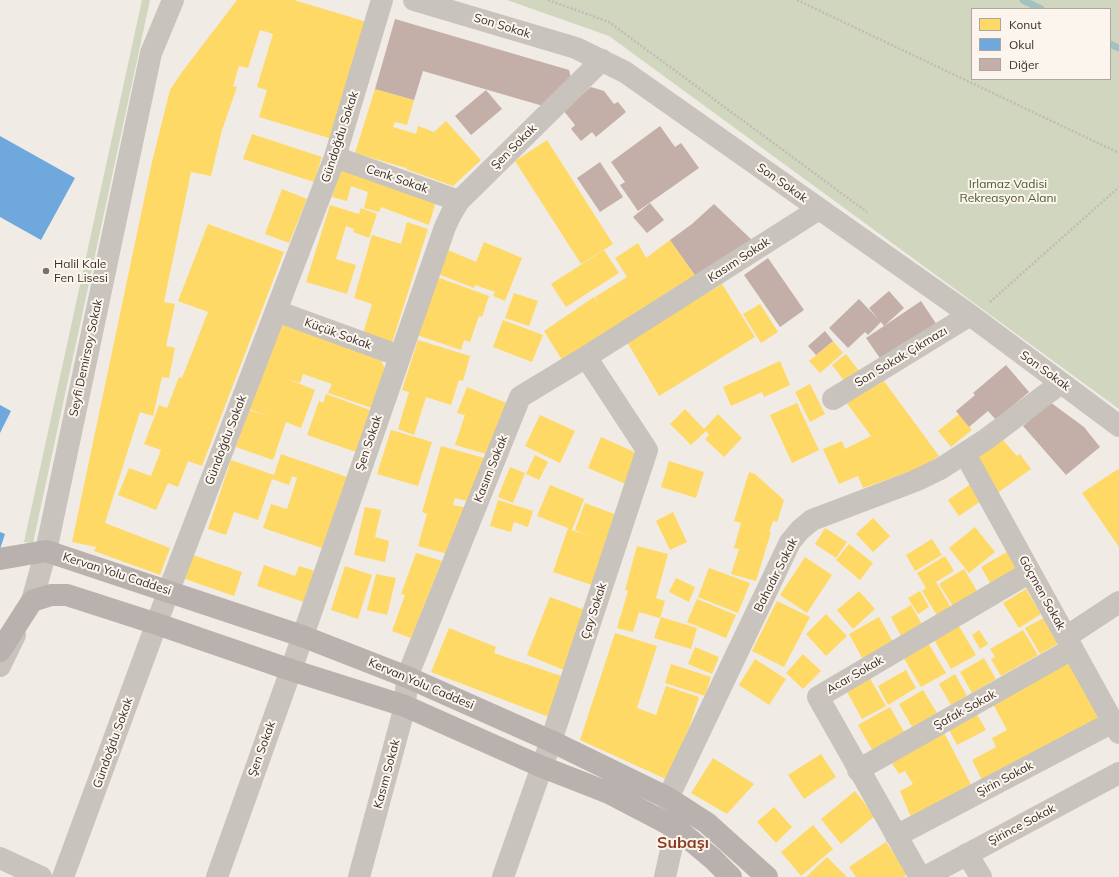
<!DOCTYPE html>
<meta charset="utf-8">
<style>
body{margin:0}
#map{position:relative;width:1119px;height:877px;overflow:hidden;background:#f0ebe5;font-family:Mulish,sans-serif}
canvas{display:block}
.legend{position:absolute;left:971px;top:8px;width:140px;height:72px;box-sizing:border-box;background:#fbf5ee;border:1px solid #aea6a0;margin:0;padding:5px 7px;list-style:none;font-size:12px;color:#3b302b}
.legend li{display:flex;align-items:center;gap:8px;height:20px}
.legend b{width:20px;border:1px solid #aea6a0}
</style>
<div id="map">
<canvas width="1119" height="877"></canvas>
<ul class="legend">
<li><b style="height:11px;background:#ffd966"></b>Konut</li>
<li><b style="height:11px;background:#6fa8dc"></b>Okul</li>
<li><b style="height:11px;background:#c3afa7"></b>Diğer</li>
</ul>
</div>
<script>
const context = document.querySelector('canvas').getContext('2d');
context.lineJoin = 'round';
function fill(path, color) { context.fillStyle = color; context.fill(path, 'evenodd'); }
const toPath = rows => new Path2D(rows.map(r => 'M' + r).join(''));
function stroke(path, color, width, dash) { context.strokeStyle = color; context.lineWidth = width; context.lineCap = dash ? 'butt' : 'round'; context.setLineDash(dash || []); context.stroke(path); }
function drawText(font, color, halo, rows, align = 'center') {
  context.font = font + ' Mulish,sans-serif'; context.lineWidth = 4; context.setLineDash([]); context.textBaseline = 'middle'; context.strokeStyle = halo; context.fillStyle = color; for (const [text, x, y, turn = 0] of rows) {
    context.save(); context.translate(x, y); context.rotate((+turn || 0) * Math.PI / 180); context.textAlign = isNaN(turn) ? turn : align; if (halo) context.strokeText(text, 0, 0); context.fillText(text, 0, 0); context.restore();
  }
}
fill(toPath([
 [142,0,150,0,33,543,24,542],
 [507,0,1119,0,1119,409,609,36],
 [972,9,1110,9,1110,79,972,79]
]), '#d1d6bf');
fill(toPath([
 [237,0,294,0,367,22,332,139,259,117,267,90,257,87,273,34,260,30,248,68,239,66,233,86,237,87,222,130,211,176,191,172,164,302,175,304,166,346,175,348,169,378,162,377,153,416,140,412,105,523,170,548,160,575,94,551,96,547,72,542,152,162,170,90,182,72,190,75,182,72],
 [375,89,414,100,407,125,395,122,393,127,416,134,418,126,434,132,446,121,481,160,453,186,406,169,409,159,406,168,355,153],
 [252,134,322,157,314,182,243,159],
 [547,140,613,244,581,264,515,161],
 [341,169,437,198,429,225,381,207,379,212,364,208,368,192,351,186,347,201,332,197],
 [282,189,307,199,289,243,265,234],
 [330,205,359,214,361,208,377,214,369,238,353,232,354,229,346,226,336,259,356,265,347,294,306,282],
 [407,222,428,229,391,346,362,337,372,304,354,298,372,235,401,244],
 [208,224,284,252,202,466,188,461,178,487,168,483,156,510,118,495,129,468,151,476,161,450,144,444,159,405,167,408,179,377,182,378,208,312,178,301],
 [670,240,697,278,564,363,544,331,594,297,599,304,595,297,627,277,615,258,638,243,646,258],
 [484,242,522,258,505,301,493,296,495,292,475,285,474,288,438,274,448,250,476,262],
 [604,250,619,273,566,307,551,284],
 [437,277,489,296,482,317,479,316,470,342,464,340,461,350,417,335],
 [722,284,755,337,659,396,627,342],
 [514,293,538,301,529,326,505,318],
 [760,304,778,332,761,343,743,314],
 [503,320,543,335,532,362,493,347],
 [280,324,380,358,385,369,372,408,328,393,332,384,303,374,300,383,285,378,315,390,301,428,286,422,273,460,236,447,249,410,271,417,249,409],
 [418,340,470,356,463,381,459,380,451,405,426,397,414,435,398,429,409,392,402,390],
 [833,341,843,353,820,373,809,361],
 [846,354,859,371,845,382,832,365],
 [780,361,790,385,764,397,762,392,731,406,723,387],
 [881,377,939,456,923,467,863,488,858,476,839,484,823,449,842,441,845,449,871,436,846,402],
 [810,384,825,414,810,422,795,392],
 [467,387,509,404,490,455,455,445,465,415,457,413],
 [326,394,370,410,356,452,307,435,319,401,323,403],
 [797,403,819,450,792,463,770,415],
 [685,409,704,429,718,414,742,438,724,457,705,439,709,435,706,431,691,445,670,424],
 [959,414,972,430,951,447,938,431],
 [540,415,575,431,560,463,525,446],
 [391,430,432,442,418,486,377,474],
 [601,437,641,455,628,485,588,468],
 [1002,439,1017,456,1020,454,1031,469,996,494,973,459],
 [441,446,488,459,475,503,455,498,453,505,467,508,455,556,418,546,427,514,422,512],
 [281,454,347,477,322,548,263,528,271,504,287,509,297,478,292,476,289,485,272,479,258,520,234,512,226,535,208,529,231,460,274,475],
 [535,455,548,462,539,480,526,474],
 [669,461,704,472,696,498,661,487],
 [510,467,525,473,513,503,498,497],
 [1118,469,1119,470,1119,547,1082,493],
 [749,472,755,474,784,500,777,522,773,521,769,532,771,532,756,581,731,574,739,549,734,548,741,523,734,521],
 [972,483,984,499,959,516,948,500],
 [550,485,584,499,572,530,590,536,575,530,585,503,625,518,595,586,553,572,568,528,537,516],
 [498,500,533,511,528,527,514,522,511,532,490,526],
 [365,507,381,510,375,537,389,541,385,562,354,555],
 [673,512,687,542,670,550,656,521],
 [873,518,890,536,873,552,856,534],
 [975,527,995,552,969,573,949,548],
 [825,528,847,542,836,558,815,544],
 [932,539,942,555,915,571,906,555],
 [849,544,873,563,860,580,836,560],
 [637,546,668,554,656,598,665,601,660,618,639,612,633,632,617,628,628,591,625,590],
 [1012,549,1024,570,993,588,981,567],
 [416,553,442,561,411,638,392,631,405,595,401,594],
 [193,555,242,572,234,596,185,579],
 [945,556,954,571,936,582,952,609,938,617,922,591,926,588,917,573],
 [805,557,832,575,807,613,780,595],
 [264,565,295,576,299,566,315,571,304,602,257,586],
 [345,566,372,575,358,619,331,610],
 [709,568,750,583,738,613,698,597],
 [964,569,980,596,956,611,939,584],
 [376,574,396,578,387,615,367,610],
 [676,578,695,587,689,602,669,592],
 [1026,589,1041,614,1019,628,1003,603],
 [859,591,875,609,853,629,837,610],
 [920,591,929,607,918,614,908,598],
 [550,597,585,610,564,670,527,655],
 [697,599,736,615,726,638,687,622],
 [777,601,810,617,784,667,752,651],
 [911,605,923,626,902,638,891,617],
 [826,614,847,636,826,656,806,634],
 [1049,615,1064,640,1040,654,1025,628],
 [661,617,697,628,691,649,654,638],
 [879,617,895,646,865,663,849,634],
 [957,623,976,655,951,669,933,638],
 [449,628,496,647,494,653,564,677,549,717,431,672],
 [979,630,988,644,980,649,972,635],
 [1023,630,1038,655,1001,676,991,659,995,657,990,649],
 [615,633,657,646,637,708,656,715,666,686,699,697,690,725,668,780,580,740],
 [927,641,946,673,921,687,902,655],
 [695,647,719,657,712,674,688,664],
 [803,654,821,671,803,689,786,673],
 [984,658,996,679,972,693,960,672],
 [755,659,786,679,769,705,739,685],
 [1069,661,1101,721,982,780,972,760,996,747,992,738,1007,730,992,702],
 [671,664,711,677,705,696,665,683],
 [906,670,916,688,888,705,878,686],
 [955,674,967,696,951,705,939,684],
 [868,675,886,706,862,719,845,688],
 [923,690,937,713,912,727,899,704],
 [890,707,904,732,872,750,858,725],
 [975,711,986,730,957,745,947,726],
 [942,729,974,790,913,822,900,791,913,784,905,771,899,774,889,759],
 [821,754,836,777,804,799,788,775],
 [713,758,754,784,727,814,691,793],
 [855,791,875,816,841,844,821,819],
 [774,807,792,827,776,843,757,822],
 [813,825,833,849,801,876,781,852],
 [886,842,908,874,903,877,856,877,849,867],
 [827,857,847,877,806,877]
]), '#ffd966');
fill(toPath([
 [0,136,75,178,41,240,0,217],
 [0,405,11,411,0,433],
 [0,532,5,534,0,549]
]), '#6fa8dc');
stroke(toPath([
 [1023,0,1041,9],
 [1110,44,1119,48]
]), '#a1c2c1', 7);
fill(toPath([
 [395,19,569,70,571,78,543,106,423,71,414,100,375,89],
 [591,87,604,91,614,104,618,102,626,112,596,137,592,132,581,141,571,129,575,125,563,110],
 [486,90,502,109,471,135,455,116],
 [660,126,675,147,681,143,699,168,638,211,620,185,625,182,611,162],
 [600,162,623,197,600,212,577,178],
 [650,203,664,220,647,233,633,217],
 [714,204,753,241,697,278,670,240,692,224],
 [768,258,804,310,780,327,744,275],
 [889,291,904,308,884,326,921,301,939,328,884,364,866,338,884,326,881,322,868,335,865,332,848,348,829,328,859,299,878,319,869,308],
 [825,331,833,341,816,355,808,346],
 [1006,365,1029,392,996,420,988,411,969,427,956,411,975,395,973,393],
 [1050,402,1084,427,1100,447,1066,475,1023,426]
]), '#c3afa7');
stroke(toPath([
 [548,0,609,22,867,212],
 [797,0,1119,153],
 [990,302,1119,187]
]), '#c2bbb6', 2.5, [2, 2]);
stroke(toPath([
 [414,0,576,48,625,72,970,315,1119,426],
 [335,157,459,201],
 [276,311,400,356],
 [833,399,970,315],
 [965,454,1119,733],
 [32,601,46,551,151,53,173,0],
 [1066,637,1119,602],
 [0,666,15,635],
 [858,770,1072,649],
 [896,836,1113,722],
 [967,854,981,877],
 [0,858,41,877],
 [63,877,169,590,335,157,382,0],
 [217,877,291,670,445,227,451,214,459,201,602,60],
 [359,877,405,706,407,677,520,397,586,357,819,209],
 [503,877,551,741,647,450,586,357],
 [665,877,676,828,668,798,790,542,800,530,812,520,915,481,940,469,985,440,1061,383],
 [920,877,818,697,1030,572],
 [925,877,1119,773]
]), '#c9c3be', 22);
stroke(toPath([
 [0,559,46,551,302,636,407,677,551,741,668,798,707,823,767,877],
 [0,651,32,601,51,595,67,595,157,624,291,670,405,706,540,766,609,793,676,828,713,859,731,877]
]), '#b8b1ad', 22);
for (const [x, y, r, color] of [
 [46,271,4,"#7a716c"]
]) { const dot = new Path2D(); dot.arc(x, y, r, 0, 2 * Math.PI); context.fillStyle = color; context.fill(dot); stroke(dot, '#fbf5ee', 1.5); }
drawText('12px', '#3b302b', '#fbf5ee', [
 ["Son Sokak",502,26,17],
 ["Gündoğdu Sokak",340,137,-72],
 ["Şen Sokak",514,147,-45],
 ["Cenk Sokak",397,179,19],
 ["Son Sokak",782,183,35],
 ["Kasım Sokak",739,260,-33],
 ["Küçük Sokak",338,334,20],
 ["Son Sokak Çıkmazı",901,357,-31],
 ["Seyfi Demirsoy Sokak",86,358,-78],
 ["Son Sokak",1045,371,36],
 ["Gündoğdu Sokak",226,440,-69],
 ["Şen Sokak",369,443,-71],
 ["Kasım Sokak",491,469,-68],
 ["Kervan Yolu Caddesi",117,574,18],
 ["Bahadır Sokak",776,575,-63],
 ["Göçmen Sokak",1042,593,61],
 ["Çay Sokak",594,611,-72],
 ["Acar Sokak",855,675,-30],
 ["Kervan Yolu Caddesi",421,684,23],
 ["Şafak Sokak",965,710,-29],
 ["Gündoğdu Sokak",113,743,-70],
 ["Şen Sokak",262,749,-70],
 ["Kasım Sokak",387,774,-75],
 ["Şirin Sokak",1005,779,-28],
 ["Şirince Sokak",1022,825,-28]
]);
drawText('12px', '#4a5a2e', '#fbf5ee', [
 ["Irlamaz Vadisi",1008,184],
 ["Rekreasyon Alanı",1008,198]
]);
drawText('12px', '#3b302b', '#fbf5ee', [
 ["Halil Kale",54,264],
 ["Fen Lisesi",54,278]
], 'left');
drawText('bold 16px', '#8c3b22', '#fbf5ee', [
 ["Subaşı",683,843]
]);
</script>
